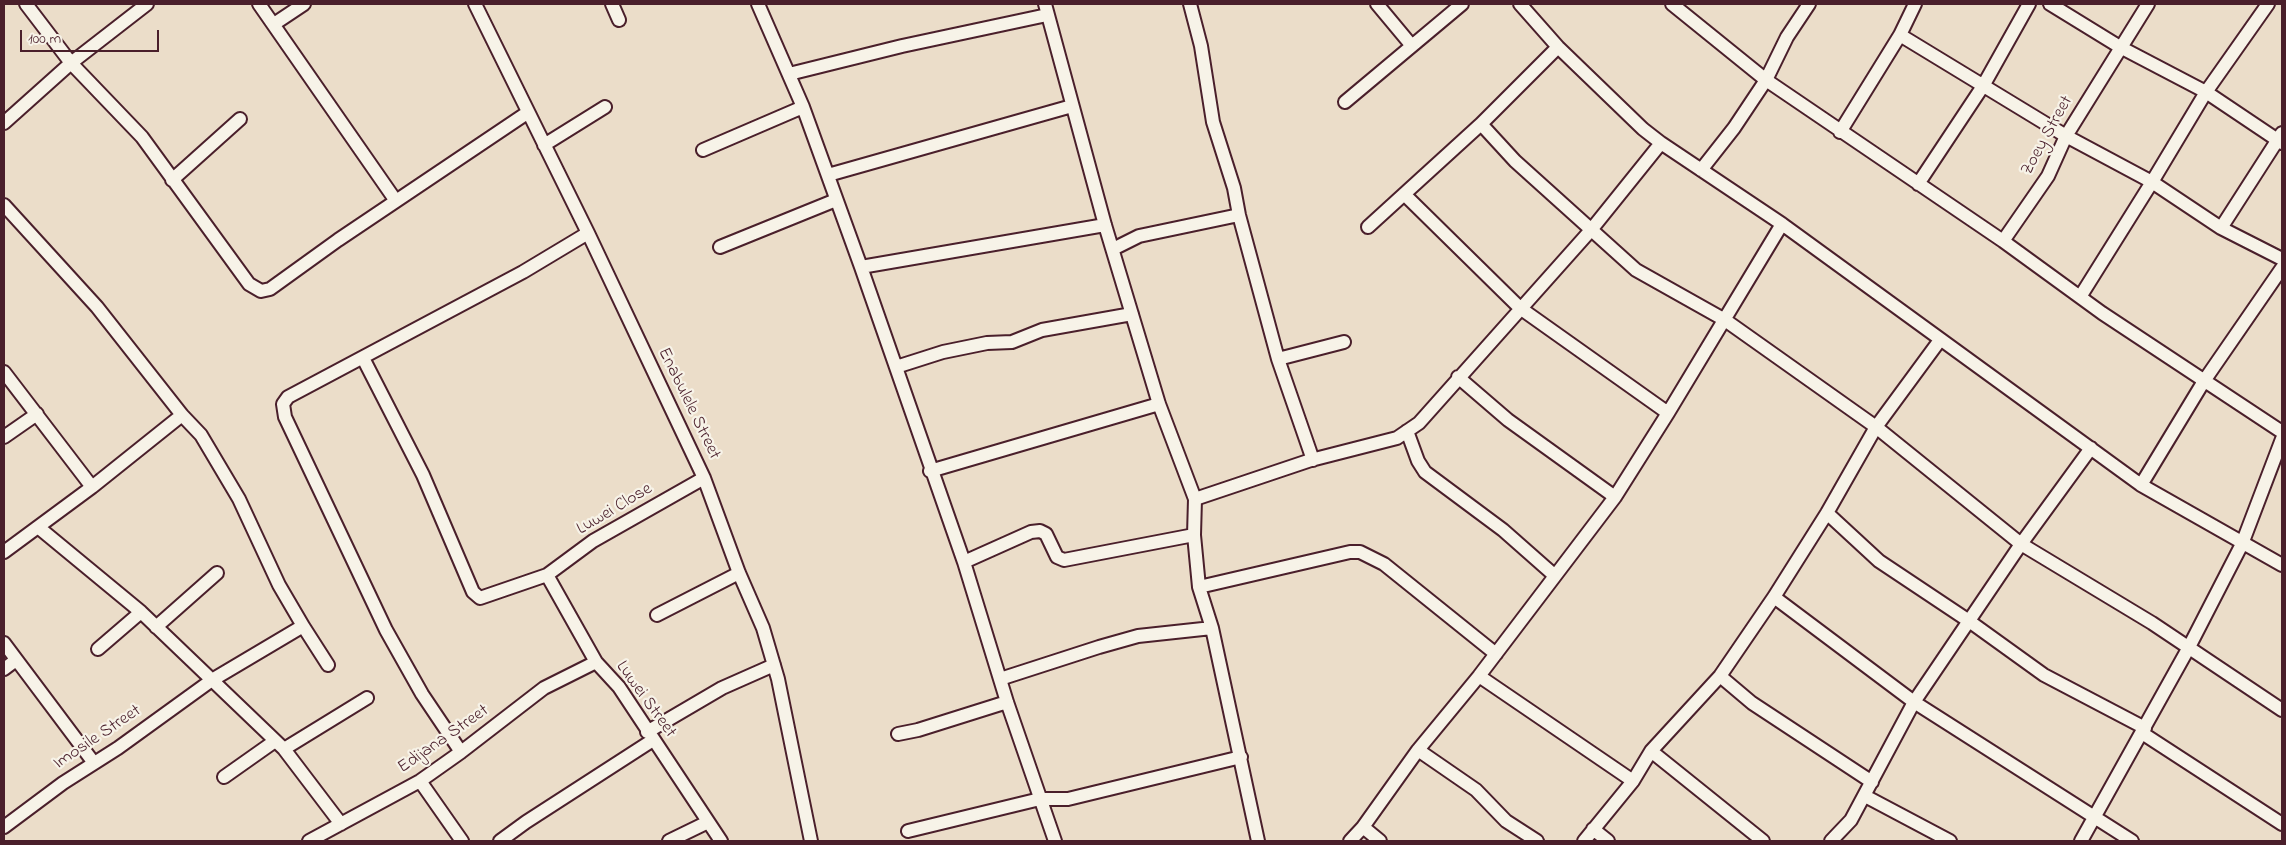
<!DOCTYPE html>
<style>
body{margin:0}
#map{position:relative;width:2286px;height:845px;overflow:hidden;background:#ebddc9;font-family:"Indie Flower",sans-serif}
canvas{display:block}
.frame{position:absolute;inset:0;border:5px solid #4a1f2b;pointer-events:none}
.scale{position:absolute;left:20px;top:30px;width:139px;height:22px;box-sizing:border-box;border:2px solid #4a1f2b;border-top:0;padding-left:6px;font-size:15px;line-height:18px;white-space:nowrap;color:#4a1f2b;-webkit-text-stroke:4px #f7f3e8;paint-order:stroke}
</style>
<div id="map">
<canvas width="2286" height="845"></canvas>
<div class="frame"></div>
<div class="scale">100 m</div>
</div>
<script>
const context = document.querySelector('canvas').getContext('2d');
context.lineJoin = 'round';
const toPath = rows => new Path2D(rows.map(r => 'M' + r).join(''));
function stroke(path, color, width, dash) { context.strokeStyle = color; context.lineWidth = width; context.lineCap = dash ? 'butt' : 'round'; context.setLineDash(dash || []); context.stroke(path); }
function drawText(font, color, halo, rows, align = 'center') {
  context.font = font + ' "Indie Flower",sans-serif'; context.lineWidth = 4.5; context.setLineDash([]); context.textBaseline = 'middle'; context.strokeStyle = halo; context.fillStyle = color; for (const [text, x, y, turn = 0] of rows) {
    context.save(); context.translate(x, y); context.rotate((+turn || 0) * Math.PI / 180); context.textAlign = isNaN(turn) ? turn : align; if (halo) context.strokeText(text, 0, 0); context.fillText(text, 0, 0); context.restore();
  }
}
const minor = toPath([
 [26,4,71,63,142,137,249,284,261,291,270,289,338,240,527,113],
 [259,4,396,201],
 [475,4,588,233,704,478,739,573,763,628,778,679,811,841],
 [612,4,619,20],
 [758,4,803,107,861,267,964,562,1007,702,1055,841],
 [1045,4,1105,225,1159,404,1195,499,1194,535,1199,587,1212,628,1258,841],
 [1190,4,1201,46,1213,122,1234,188,1239,215,1278,359,1313,460],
 [1377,4,1412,46],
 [1520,4,1558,47,1643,129,1661,143,1782,224,2141,485,2282,565],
 [1672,4,1766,80,2003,241,2102,313,2282,432],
 [2050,4,2120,47,2206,92,2282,143],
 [274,24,304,4],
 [1900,35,2066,136,2152,182,2221,228,2282,259],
 [789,74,902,46,1047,15],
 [1345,102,1462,4],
 [4,123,71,63,147,4],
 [1481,124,1515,161,1636,270,1725,320,1876,427,2021,544,2091,448],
 [1840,132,1900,35,1915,4],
 [544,145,605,107],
 [703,150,803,107],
 [1701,170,1734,128,1766,80,1787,37,1809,4],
 [828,175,1072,106],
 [172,180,240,119],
 [1918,184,1983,86,2029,4],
 [1404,194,1520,308,1668,413],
 [4,205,97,307,182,415,201,435,239,499,279,585,303,626,212,680,118,748,63,783,4,827],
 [1368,227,1481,124,1558,47],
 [2221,228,2282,133],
 [2003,241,2048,176,2066,136,2148,4],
 [720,247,836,200],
 [1113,249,1139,236,1239,215],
 [861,267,1105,225],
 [2080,297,2152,182,2206,92,2268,4],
 [363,358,423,475,473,592,480,598,547,575,593,541,704,478],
 [1278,359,1344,342],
 [896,367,943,352,987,343,1012,342,1042,330,1132,314],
 [4,372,92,487],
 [1458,377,1508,420,1615,497],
 [1407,431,1418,461,1425,472,1503,530,1554,575],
 [4,437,37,414],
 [930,471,1159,404],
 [2141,485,2204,381,2282,268],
 [1195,499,1311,460,1397,438,1419,423,1591,230,1661,143],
 [1827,513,1879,561,1969,621,2044,675,2145,728],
 [38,527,141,612,284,749,341,824],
 [4,552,92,487,182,415],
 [964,562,1031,532,1040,531,1046,534,1057,557,1064,560,1194,535],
 [547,575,596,662,619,687,721,841],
 [1199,587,1350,552,1360,552,1384,564,1496,654],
 [1774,597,1914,702,2132,841],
 [657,615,739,573],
 [303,626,328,665],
 [156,627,217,573],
 [4,643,94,763],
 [98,649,141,612],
 [4,669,16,660],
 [1479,676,1633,781],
 [1720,676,1752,703,1872,782],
 [1000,679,1099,647,1138,636,1212,628],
 [647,732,722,688,774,665],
 [2142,733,2282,824],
 [898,734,918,730,1007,702],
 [284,749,367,698],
 [1418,750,1476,790,1506,821,1537,841],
 [1651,751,1763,841],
 [461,752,422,694,386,630,285,417,283,404,288,397,523,272,588,233],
 [224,777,275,741],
 [420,781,462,841],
 [1865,796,1950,841],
 [1593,829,1608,841],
 [908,831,1040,799,1068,799,1241,757],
 [309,841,420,781,461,752,544,688,596,662],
 [500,841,526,822,653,740],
 [669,841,708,822],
 [1350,841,1363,827],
 [1380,841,1363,827,1418,750,1479,676,1615,497,1668,413,1782,224],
 [1584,841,1633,781,1651,751,1720,676,1774,597,1827,513,1876,427,1940,340],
 [1831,841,1851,820,1914,702,2021,544,2152,623,2282,710],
 [2081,841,2188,649,2242,544,2282,439]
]);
stroke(minor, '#4a1f2b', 16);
stroke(minor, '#f7f3e8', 12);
drawText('18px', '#4a1f2b', '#f7f3e8', [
 ["Zoey Street",2048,136,-61],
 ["Enabulele Street",688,404,64],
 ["Luwei Close",615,510,-31],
 ["Luwei Street",645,700,54],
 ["Imosile Street",98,738,-34],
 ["Edijana Street",444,740,-35]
]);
</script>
